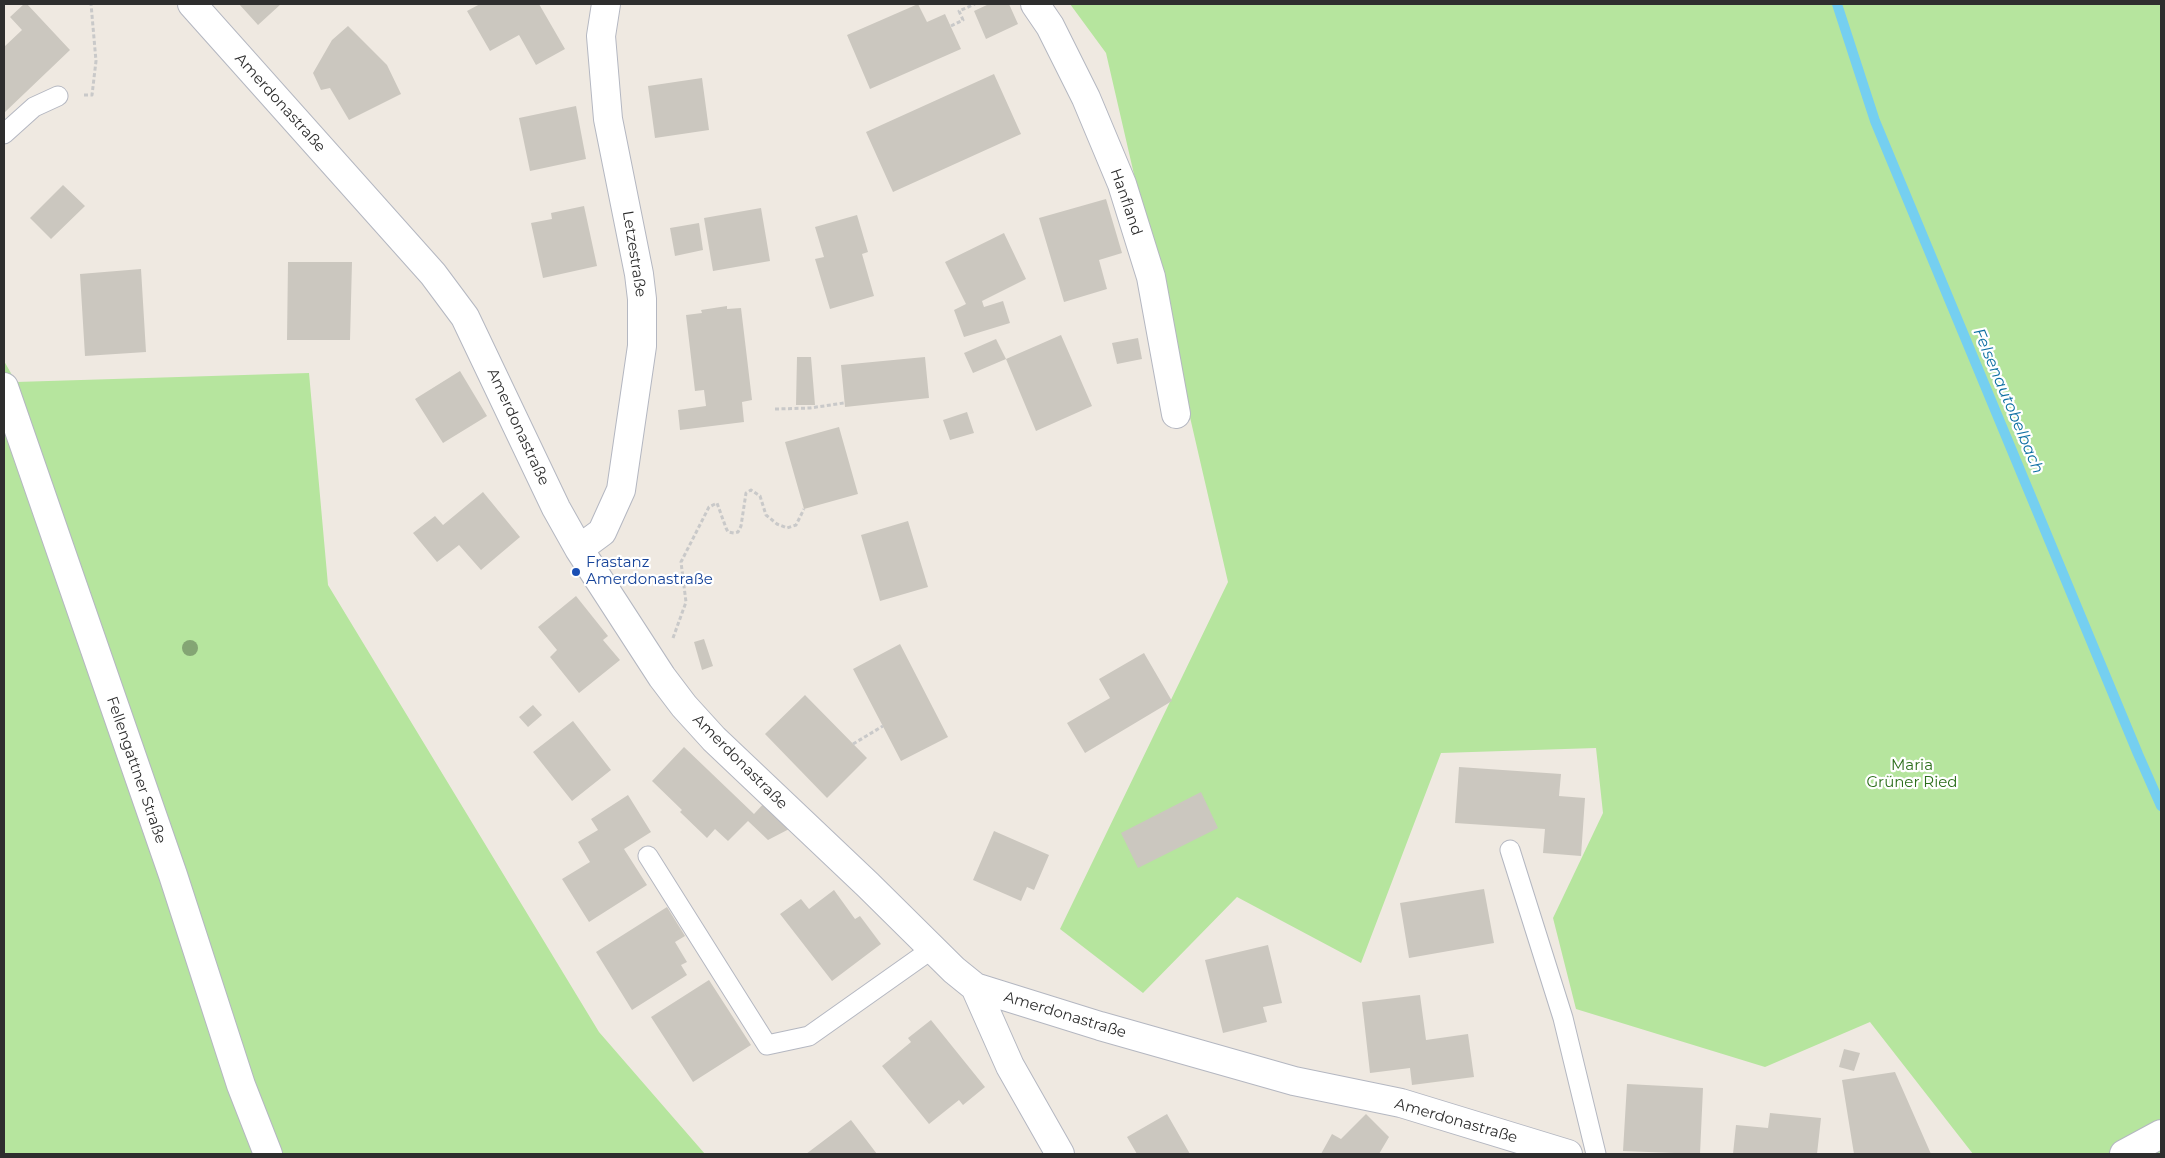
<!DOCTYPE html>
<meta charset="utf-8">
<style>
body{margin:0}
#map{position:relative;width:2165px;height:1158px;overflow:hidden;background:#efe9e1;font-family:Montserrat,sans-serif}
canvas{display:block}
.frame{position:absolute;inset:0;border:5px solid #2e2e2e;pointer-events:none}
</style>
<div id="map">
<canvas width="2165" height="1158"></canvas>
<div class="frame"></div>
</div>
<script>
const context = document.querySelector('canvas').getContext('2d');
context.lineJoin = 'round';
function fill(path, color) { context.fillStyle = color; context.fill(path, 'evenodd'); }
const toPath = rows => new Path2D(rows.map(r => 'M' + r).join(''));
function stroke(path, color, width, dash) { context.strokeStyle = color; context.lineWidth = width; context.lineCap = dash ? 'butt' : 'round'; context.setLineDash(dash || []); context.stroke(path); }
function drawText(font, color, halo, rows, align = 'center') {
  context.font = font + ' Montserrat,sans-serif'; context.lineWidth = 4.5; context.setLineDash([]); context.textBaseline = 'middle'; context.strokeStyle = halo; context.fillStyle = color; for (const [text, x, y, turn = 0] of rows) {
    context.save(); context.translate(x, y); context.rotate((+turn || 0) * Math.PI / 180); context.textAlign = isNaN(turn) ? turn : align; if (halo) context.strokeText(text, 0, 0); context.fillText(text, 0, 0); context.restore();
  }
}
fill(toPath([
 [1070,4,2161,4,2161,1154,1973,1154,1870,1022,1765,1067,1576,1009,1553,918,1603,813,1596,748,1441,753,1361,963,1237,897,1143,993,1060,929,1228,582,1106,53],
 [4,361,16,382,309,373,328,585,599,1032,705,1154,4,1154]
]), '#b6e59e');
stroke(toPath([
 [1837,4,1875,121,2138,754,2161,806]
]), '#75cff0', 10);
fill(toPath([
 [24,4,27,4,70,50,4,113,4,47,22,30,10,17],
 [239,4,281,4,258,25],
 [480,4,539,4,565,49,536,65,519,35,490,51,467,11],
 [918,4,927,22,945,14,961,49,870,89,847,35],
 [989,4,1009,4,1018,24,986,39,974,11],
 [348,26,387,65,401,94,349,120,330,88,321,90,313,73,332,40],
 [994,74,1021,134,893,192,866,132],
 [702,78,709,130,655,138,648,86],
 [576,106,586,159,530,171,519,118],
 [63,185,85,206,51,239,30,218],
 [1106,199,1122,253,1099,260,1107,289,1064,302,1039,218],
 [584,206,597,266,543,278,531,223,552,219,551,213],
 [761,208,770,261,713,271,704,218],
 [857,215,868,252,862,254,874,296,830,309,815,259,824,257,815,227],
 [699,223,703,250,675,256,670,228],
 [1004,233,1026,279,982,301,984,307,1003,301,1010,323,964,337,954,310,966,304,945,262],
 [288,262,352,262,350,340,287,340],
 [141,269,146,352,85,356,80,274],
 [727,306,727,309,741,308,752,400,742,402,744,422,680,430,678,410,706,406,704,390,695,391,686,315,702,313,701,310],
 [1061,335,1092,406,1036,431,1006,359],
 [1138,338,1142,359,1117,364,1112,343],
 [996,339,1006,359,973,373,964,353],
 [797,357,811,357,815,405,796,405],
 [925,357,929,398,845,407,841,365],
 [460,371,487,416,443,443,415,399],
 [967,412,974,433,950,440,943,420],
 [839,427,858,494,804,509,785,442],
 [483,492,520,537,481,570,459,545,437,562,413,533,435,516,443,525],
 [908,521,928,587,880,601,861,535],
 [576,596,608,636,603,640,620,660,579,693,550,657,557,650,538,627],
 [704,639,713,666,702,670,694,642],
 [900,644,948,737,901,761,853,669],
 [1144,653,1172,701,1085,753,1067,723,1110,698,1099,679],
 [805,695,867,758,827,798,765,734],
 [533,705,542,715,528,727,519,717],
 [573,721,611,770,572,801,533,752],
 [684,747,754,814,766,801,793,827,768,840,748,821,728,841,715,829,707,838,680,812,682,810,652,781],
 [1459,767,1561,774,1559,796,1585,798,1581,856,1543,853,1545,829,1455,823],
 [1201,792,1218,828,1138,868,1121,833],
 [628,795,651,832,624,849,647,885,589,922,562,879,590,862,578,842,598,830,591,819],
 [994,831,1049,855,1034,890,1027,887,1021,901,973,880],
 [1484,889,1494,943,1409,958,1400,903],
 [834,890,855,919,860,916,881,944,832,981,780,914,801,899,809,909],
 [667,907,685,936,675,942,687,962,681,965,687,975,632,1010,596,952],
 [1268,945,1282,1003,1263,1007,1267,1022,1223,1033,1205,960],
 [709,980,751,1045,693,1082,651,1017],
 [1420,995,1426,1040,1468,1034,1474,1077,1412,1085,1410,1068,1370,1073,1362,1002],
 [931,1020,985,1087,963,1105,959,1100,929,1124,882,1066,911,1042,908,1038],
 [1844,1049,1860,1053,1854,1071,1839,1067],
 [1895,1072,1931,1154,1854,1154,1842,1080],
 [1627,1084,1703,1088,1700,1154,1623,1151],
 [1770,1113,1821,1118,1817,1154,1733,1154,1736,1125,1768,1128],
 [1167,1114,1190,1154,1137,1154,1127,1137],
 [1366,1114,1389,1137,1379,1154,1321,1154,1332,1134,1341,1139],
 [851,1120,877,1154,806,1154]
]), '#cbc7bf');
const lane = toPath([
 [4,134,34,107,58,96],
 [1510,850,1563,1018,1596,1154],
 [648,856,767,1045,809,1036,932,949]
]);
const street = toPath([
 [192,4,433,274,465,317,556,508,579,549,662,677,684,706,714,739,868,885,954,970,975,987,1100,1026,1294,1081,1401,1103,1568,1154],
 [1035,4,1050,26,1086,98,1122,184,1151,277,1176,414],
 [4,387,173,875,241,1085,268,1154],
 [579,549,602,532,621,490,642,346,642,299,639,274,608,119,601,36,606,4],
 [975,987,1010,1066,1060,1154],
 [2124,1154,2161,1134]
]);
stroke(lane, '#b4b7c1', 21);
stroke(street, '#b4b7c1', 30);
stroke(toPath([
 [951,26,963,20,959,11,975,4],
 [84,95,92,95,96,61,91,4],
 [775,409,810,408,844,403],
 [673,638,686,602,681,562,709,507,717,503,726,528,728,532,734,533,738,532,741,526,746,493,751,490,760,496,766,515,777,524,787,528,796,525,804,509],
 [853,744,883,726]
]), '#c9c9c9', 3, [4, 2.5]);
stroke(lane, '#fff', 19);
stroke(street, '#fff', 28);
context.fillStyle = '#84a574';
for (const [x, y] of [
 [190,648]
]) { context.beginPath(); context.arc(x, y, 8, 0, 2 * Math.PI); context.fill(); }
for (const [x, y, r, color] of [
 [576,572,5,"#1a4fb4"]
]) { const dot = new Path2D(); dot.arc(x, y, r, 0, 2 * Math.PI); context.fillStyle = color; context.fill(dot); stroke(dot, '#fff', 2); }
drawText('15px', '#2e2e2e', '#fff', [
 ["Amerdonastraße",280,103,48],
 ["Hanfland",1126,202,71],
 ["Letzestraße",634,254,81],
 ["Amerdonastraße",518,427,65],
 ["Amerdonastraße",740,762,45],
 ["Fellengattner Straße",136,770,71],
 ["Amerdonastraße",1065,1015,17],
 ["Amerdonastraße",1456,1121,16]
]);
drawText('15px', '#164399', '#fff', [
 ["Frastanz",586,563],
 ["Amerdonastraße",586,580]
], 'left');
drawText('15px', '#2c6e1b', '#fff', [
 ["Maria",1912,766],
 ["Grüner Ried",1912,783]
]);
drawText('italic 16px', '#0d6fa3', '#fff', [
 ["Felsenautobelbach",2008,401,67]
]);
</script>
